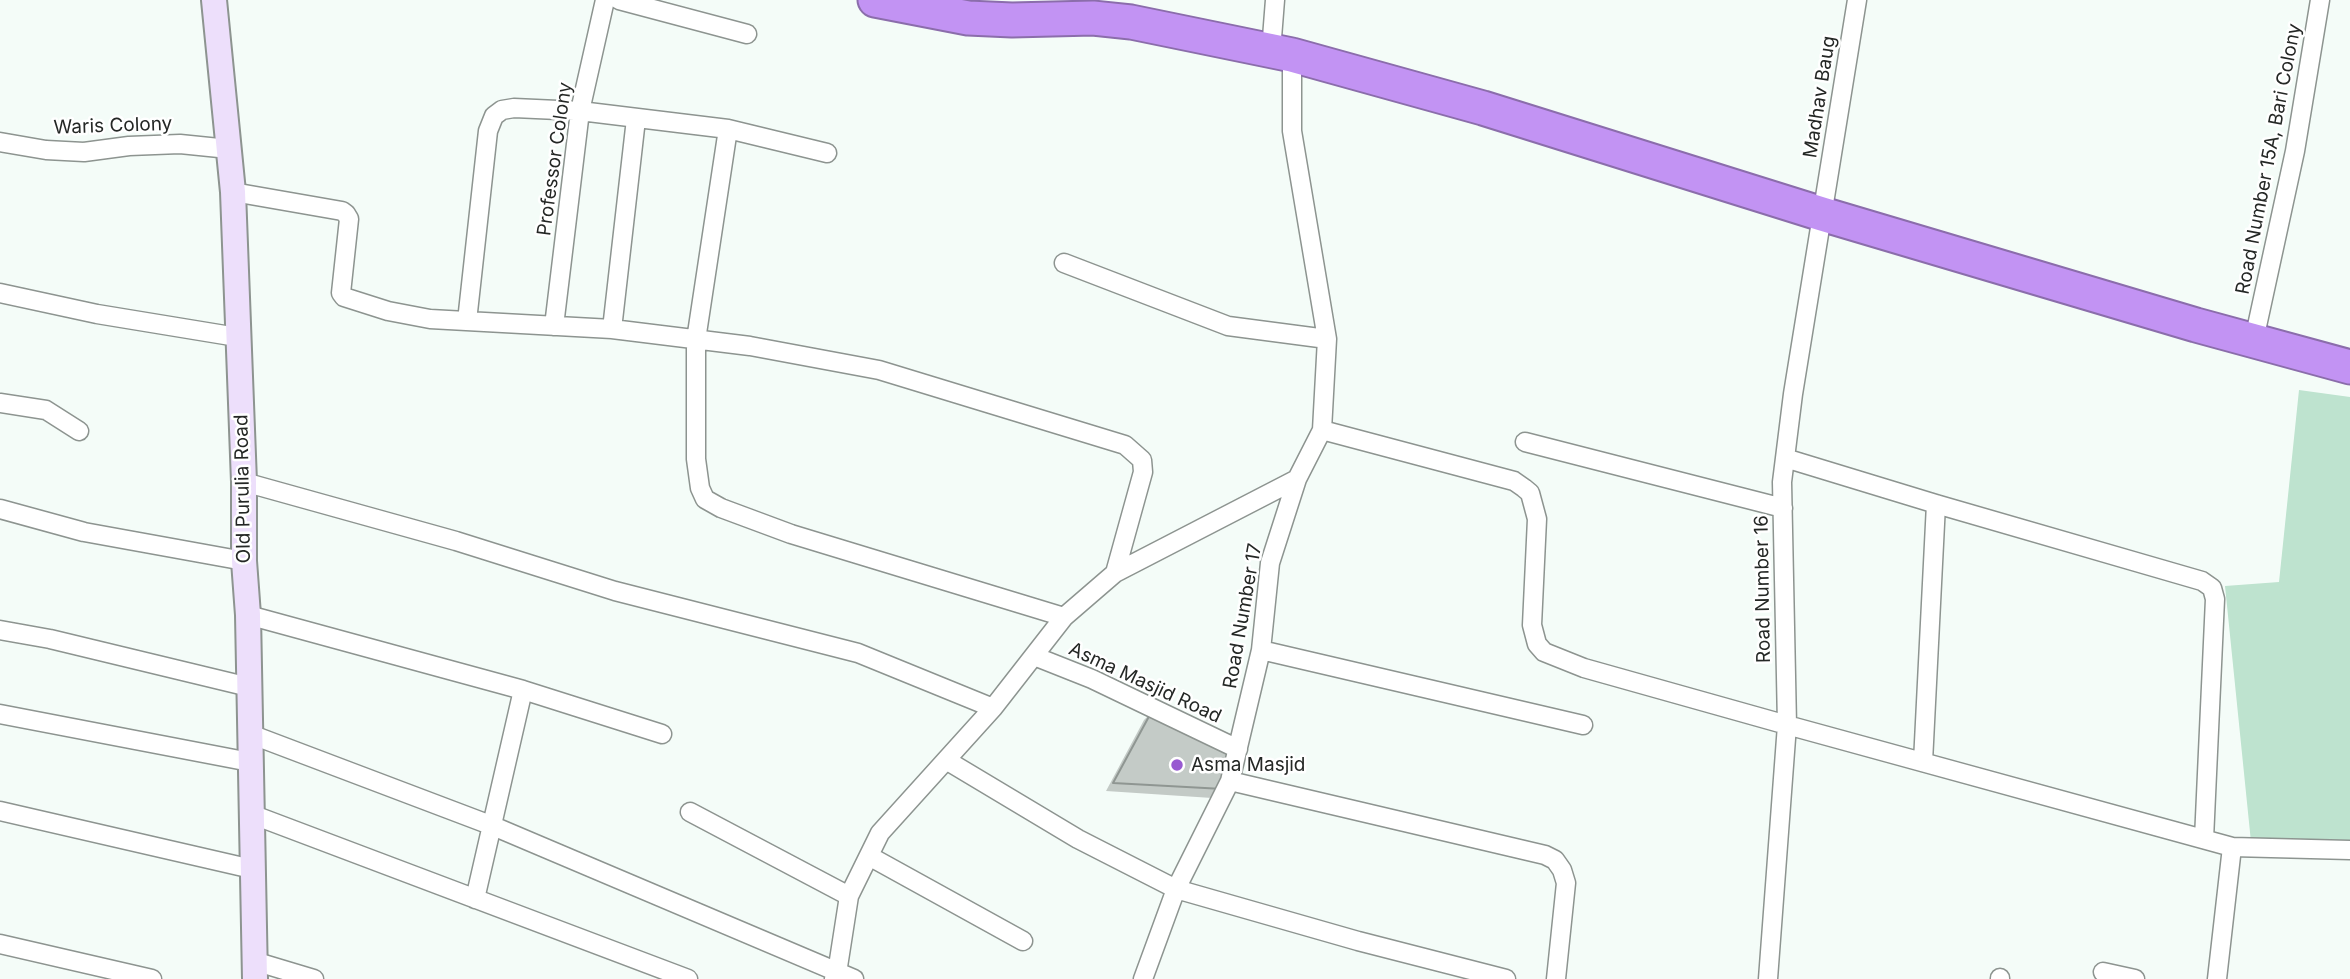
<!DOCTYPE html>
<style>
body{margin:0}
canvas{display:block;background:#f4fcf8}
</style>
<canvas width="2350" height="979"></canvas>
<script>
const context = document.querySelector('canvas').getContext('2d');
context.lineJoin = 'round';
function fill(path, color) { context.fillStyle = color; context.fill(path, 'evenodd'); }
const toPath = rows => new Path2D(rows.map(r => 'M' + r).join(''));
function stroke(path, color, width, dash) { context.strokeStyle = color; context.lineWidth = width; context.lineCap = dash ? 'butt' : 'round'; context.setLineDash(dash || []); context.stroke(path); }
function drawText(font, color, halo, rows, align = 'center') {
  context.font = font + ' Inter,sans-serif'; context.lineWidth = 5; context.setLineDash([]); context.textBaseline = 'middle'; context.strokeStyle = halo; context.fillStyle = color; for (const [text, x, y, turn = 0] of rows) {
    context.save(); context.translate(x, y); context.rotate((+turn || 0) * Math.PI / 180); context.textAlign = isNaN(turn) ? turn : align; if (halo) context.strokeText(text, 0, 0); context.fillText(text, 0, 0); context.restore();
  }
}
fill(toPath([
 [2299,390,2350,397,2350,840,2251,842,2225,586,2279,582]
]), '#bee3cf');
fill(toPath([
 [1153,711,1221,788,1212,798,1106,791,1144,720]
]), '#0003');
const building = toPath([
 [1153,709,1237,748,1223,789,1113,783,1153,709]
]);
fill(building, '#c4cbc7');
stroke(building, '#8f9692', 2);
const street = toPath([
 [619,0,747,34],
 [1272,38,1275,0],
 [728,129,696,340,696,459,700,488,705,499,721,508,791,534,1064,617],
 [0,142,46,150,84,152,129,146,180,144,229,149],
 [233,192,342,211,346,214,349,219,341,293,344,297,388,311,430,319,612,329,750,346,879,370,1125,445,1142,460,1143,472,1115,573],
 [1064,263,1228,326,1327,339],
 [0,293,97,314,237,337],
 [467,321,488,131,494,116,502,110,514,108,580,111,728,129,827,153],
 [554,326,580,111,605,0],
 [2257,326,2295,151,2320,0],
 [612,329,636,119],
 [0,403,46,410,79,431],
 [1322,430,1514,481,1524,488,1530,493,1537,519,1532,625,1537,644,1544,652,1584,668,1787,725,2232,847,2217,979],
 [1525,442,1783,508],
 [1785,458,1936,504,2202,581,2212,588,2215,599,2204,839],
 [244,482,456,541,615,591,858,653,993,708],
 [0,509,84,532,244,561],
 [248,615,523,690,475,899],
 [0,630,50,639,249,687],
 [1261,650,1583,725],
 [1034,656,1092,679,1238,749],
 [523,690,662,734],
 [0,714,250,762],
 [250,734,493,826,854,979],
 [946,760,1078,839,1176,889,1358,941,1506,979],
 [1923,762,1936,504],
 [1230,781,1545,855,1555,860,1562,870,1566,883,1556,979],
 [0,811,252,869],
 [690,812,849,896],
 [251,814,688,979],
 [2232,847,2350,850],
 [869,856,1023,941],
 [0,944,152,979],
 [254,961,314,979],
 [2103,972,2135,979],
 [2000,978,2000,979],
 [834,979,837,973,849,896,880,833,993,708,1064,617,1115,573,1297,479],
 [1143,979,1176,889,1230,781,1261,650,1270,563,1297,479,1322,430,1327,339,1292,131,1292,49],
 [1768,979,1787,725,1782,482,1793,394,1857,0]
]);
const secondary = toPath([
 [214,0,233,192,244,482,244,561,248,615,255,979]
]);
const highway = toPath([
 [875,0,968,18,1012,20,1093,18,1131,22,1292,55,1483,108,1822,214,2196,325,2350,367]
]);
stroke(street, '#8d9490', 21);
stroke(secondary, '#8d9490', 28);
stroke(highway, '#8b6dab', 37);
stroke(street, '#fff', 18);
stroke(secondary, '#eddffb', 24);
stroke(highway, '#c293f3', 33);
for (const [x, y, r, color] of [
 [1177,765,7,"#985ad1"]
]) { const dot = new Path2D(); dot.arc(x, y, r, 0, 2 * Math.PI); context.fillStyle = color; context.fill(dot); stroke(dot, '#fff', 2.5); }
drawText('19px', '#242725', '#fff', [
 ["Madhav Baug",1820,97,-81],
 ["Waris Colony",113,126,-2],
 ["Professor Colony",555,159,-82],
 ["Road Number 15A, Bari Colony",2269,159,-79],
 ["Old Purulia Road",243,489,-91],
 ["Road Number 16",1763,589,-91],
 ["Road Number 17",1243,616,-80],
 ["Asma Masjid Road",1145,683,25]
]);
drawText('19px', '#242725', '#fff', [
 ["Asma Masjid",1191,765]
], 'left');
</script>
